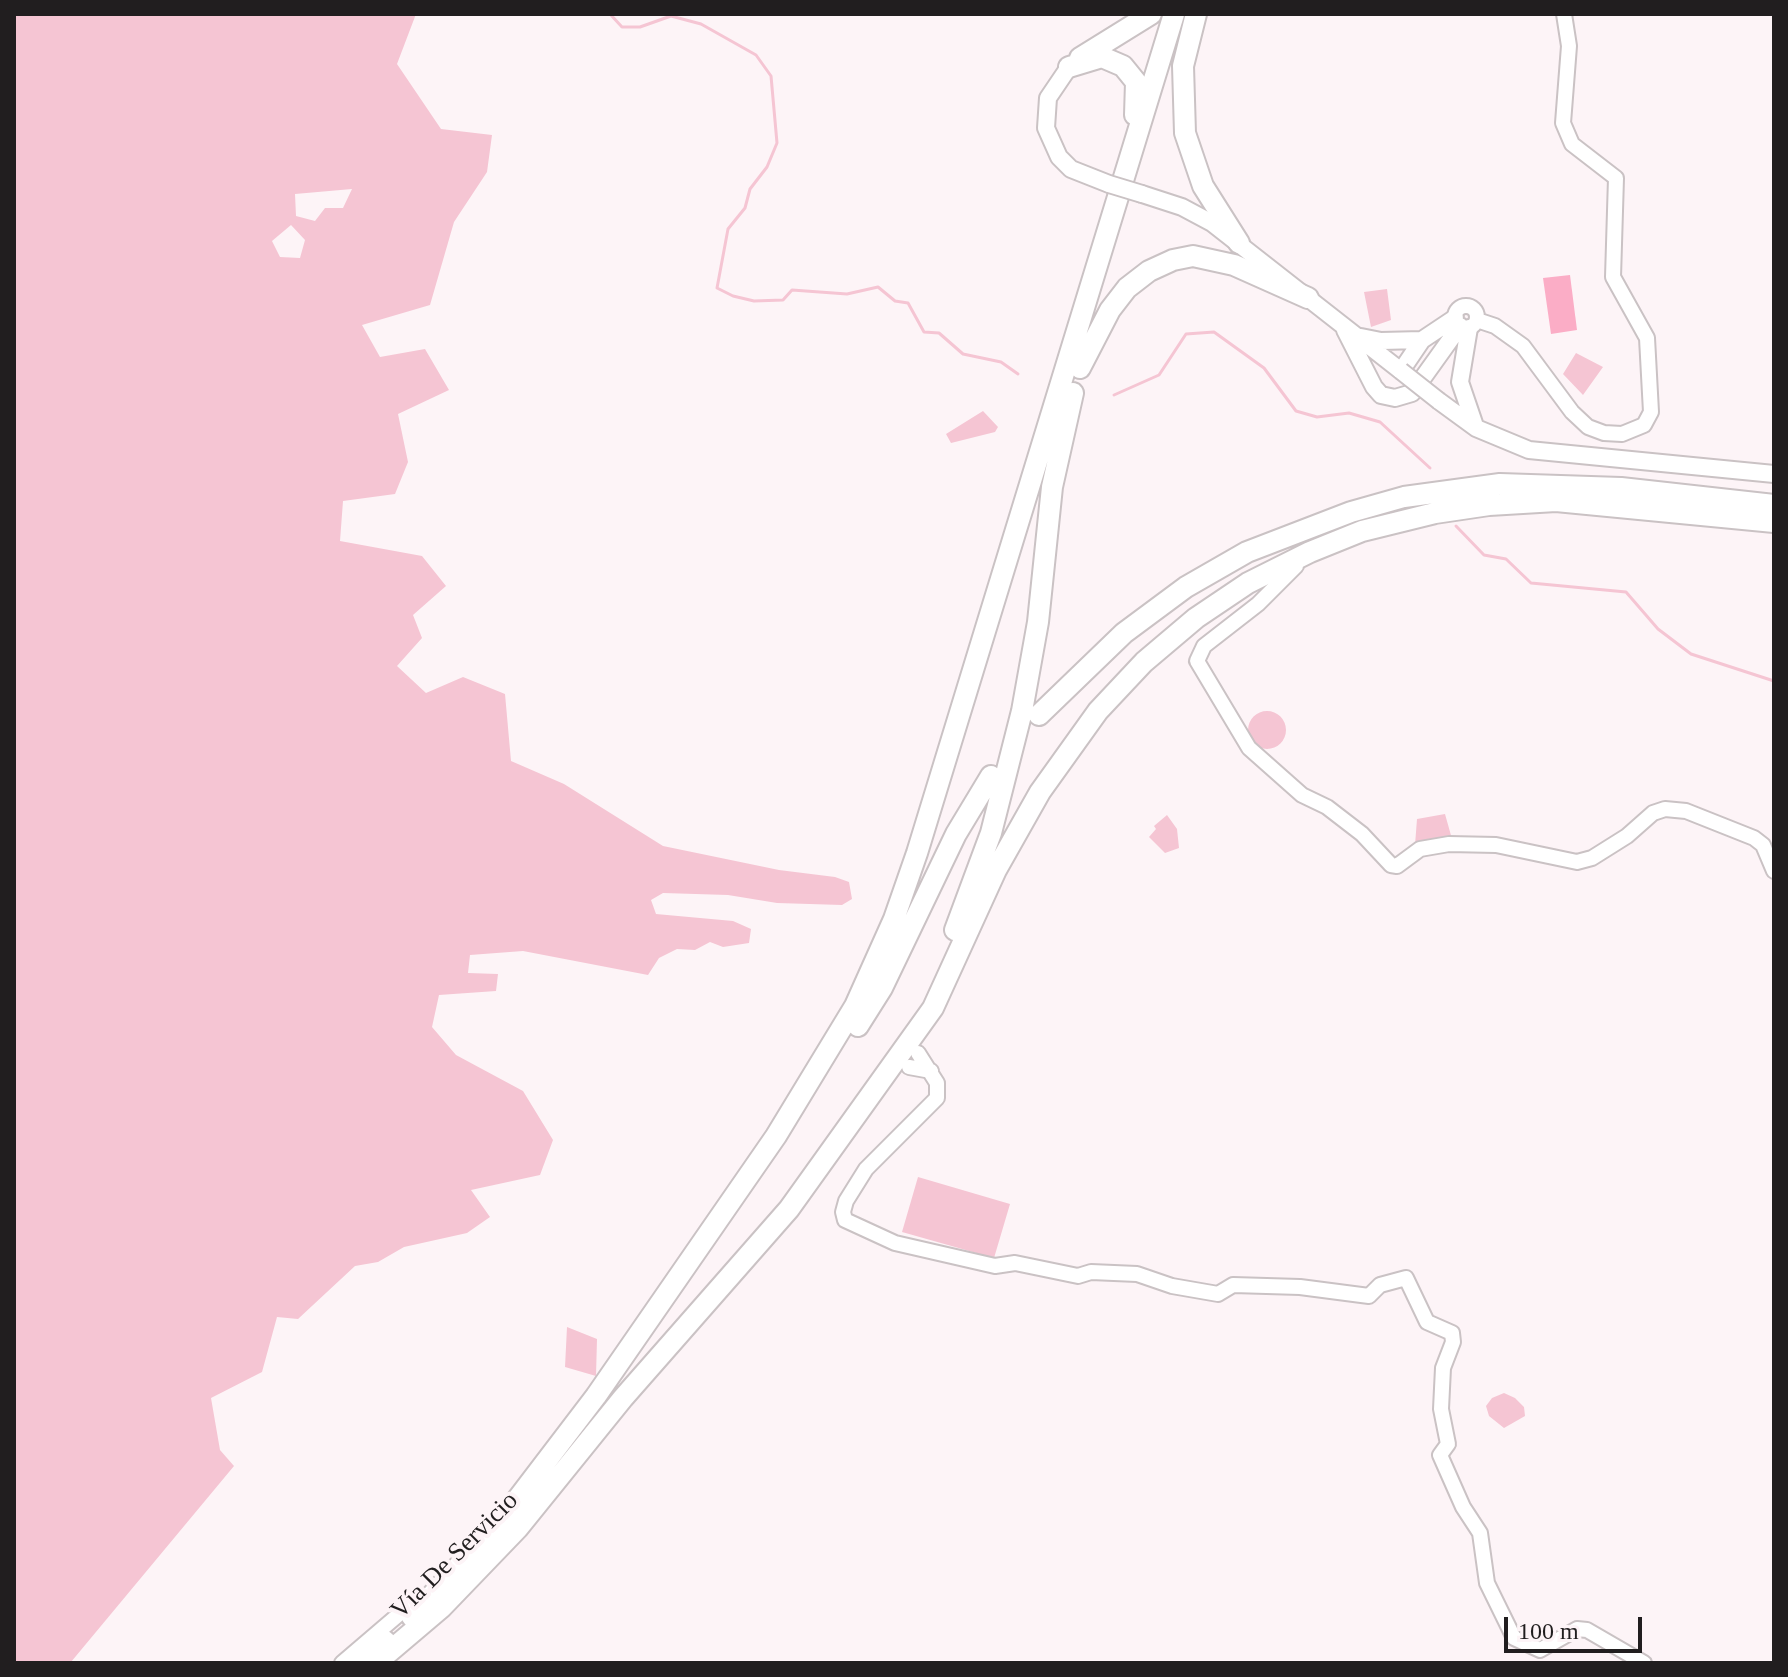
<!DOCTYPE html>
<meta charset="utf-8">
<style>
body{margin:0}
#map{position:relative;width:1788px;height:1677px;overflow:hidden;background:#fdf4f7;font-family:Georgia,serif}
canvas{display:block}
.frame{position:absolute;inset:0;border:16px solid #211e1f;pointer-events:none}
.scale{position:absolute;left:1504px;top:1617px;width:138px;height:36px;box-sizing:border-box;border:4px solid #211e1f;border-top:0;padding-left:10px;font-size:24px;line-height:28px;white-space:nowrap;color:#211e1f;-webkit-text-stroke:6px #fdf4f7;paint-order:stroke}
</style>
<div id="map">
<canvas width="1788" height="1677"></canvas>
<div class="frame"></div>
<div class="scale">100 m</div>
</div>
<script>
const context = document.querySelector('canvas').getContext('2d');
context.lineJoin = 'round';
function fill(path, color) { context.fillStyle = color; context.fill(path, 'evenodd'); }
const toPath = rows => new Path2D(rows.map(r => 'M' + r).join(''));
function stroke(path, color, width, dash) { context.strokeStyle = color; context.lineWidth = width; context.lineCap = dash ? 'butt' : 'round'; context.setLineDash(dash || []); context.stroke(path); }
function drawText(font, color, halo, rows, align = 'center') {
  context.font = font + ' Georgia,serif'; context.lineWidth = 8; context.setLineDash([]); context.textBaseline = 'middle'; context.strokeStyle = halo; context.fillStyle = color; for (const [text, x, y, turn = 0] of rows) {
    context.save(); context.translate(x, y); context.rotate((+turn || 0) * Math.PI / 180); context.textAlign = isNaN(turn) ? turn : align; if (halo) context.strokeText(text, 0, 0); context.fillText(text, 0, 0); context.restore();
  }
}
fill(toPath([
 [1570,275,1577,330,1551,334,1543,278]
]), '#fbadc6');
fill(toPath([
 [14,14,416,14,397,64,441,129,492,135,487,172,454,222,430,305,362,325,380,357,425,349,449,390,398,414,408,462,395,494,343,501,340,541,422,556,446,586,413,615,422,638,397,666,426,693,463,677,505,694,511,761,564,784,663,846,779,870,835,877,849,882,852,899,842,905,777,903,728,895,663,893,651,900,656,914,733,921,751,929,749,943,723,947,710,942,695,950,677,949,659,958,648,975,523,951,470,955,468,973,498,974,496,991,439,995,432,1027,456,1055,523,1091,553,1140,540,1175,471,1190,490,1217,467,1233,404,1247,378,1262,355,1266,298,1319,277,1317,262,1372,211,1398,220,1450,234,1466,71,1662,65,1663,14,1663],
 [352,189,343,208,325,208,315,221,296,216,295,194],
 [291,225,305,240,300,258,280,257,272,241],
 [1387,289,1391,320,1371,327,1364,292],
 [1576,353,1603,367,1583,395,1563,374],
 [983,411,998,427,995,432,951,443,946,434],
 '1248 730a19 19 0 1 1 38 0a19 19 0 1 1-38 0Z',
 [1445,814,1452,839,1415,845,1417,819],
 [1167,815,1177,829,1179,848,1165,853,1149,837,1156,829,1154,826],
 [918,1177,1010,1204,994,1258,902,1232],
 [567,1327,597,1339,596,1376,565,1367],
 [1504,1393,1515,1398,1524,1407,1525,1416,1504,1428,1489,1416,1486,1406,1492,1398]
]), '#f5c5d3');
stroke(toPath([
 [610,14,622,27,640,27,671,16,701,24,756,55,771,76,777,143,767,167,750,189,745,208,728,229,717,288,733,296,754,301,783,300,792,290,847,294,878,287,895,301,908,303,924,332,939,333,963,354,1001,362,1018,374],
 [1114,395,1159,375,1186,334,1214,332,1264,368,1296,411,1317,417,1349,413,1380,422,1430,468],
 [1456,526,1484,555,1506,559,1531,583,1626,592,1658,629,1691,654,1774,681]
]), '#f5c5d3', 3);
const minor = toPath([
 '1455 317a11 11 0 1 1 22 0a11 11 0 1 1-22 0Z',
 [1477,320,1495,326,1523,346,1572,412,1588,427,1604,433,1622,434,1644,425,1651,412,1647,338,1613,277,1616,178,1572,144,1563,123,1569,46,1564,14],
 [1296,566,1258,604,1204,646,1197,661,1249,748,1302,795,1327,807,1362,834,1391,865,1397,866,1420,849,1449,844,1496,845,1577,862,1592,858,1627,836,1653,813,1665,809,1686,811,1754,838,1763,845,1774,871],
 [918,1053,937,1083,937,1098,866,1169,846,1201,843,1212,845,1220,895,1243,995,1266,1015,1263,1078,1276,1091,1272,1137,1274,1172,1286,1218,1294,1233,1285,1300,1287,1369,1296,1380,1285,1406,1278,1427,1322,1452,1333,1453,1342,1443,1368,1441,1409,1448,1444,1440,1455,1463,1507,1480,1533,1487,1583,1514,1638,1540,1650,1577,1629,1587,1630,1644,1663],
 [909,1067,931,1071],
 [342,1663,418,1598]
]);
const major = toPath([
 [1069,67,1048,98,1046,128,1059,157,1071,169,1109,184],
 [1142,194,1182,207,1212,223,1401,371,1422,340,1455,318],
 [1469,328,1460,382,1475,426],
 [1345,330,1374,387,1381,395,1395,398,1412,393,1460,326],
 [1361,337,1381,341,1422,340],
 [1439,401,1476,428,1529,450,1774,474]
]);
const highway = toPath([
 [1196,14,1183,66,1185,133,1203,186,1239,243],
 [1080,58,1151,14],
 [1069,67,1102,57,1123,66,1136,82,1135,115],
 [1080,368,1110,310,1127,288,1149,271,1173,260,1193,256,1234,265,1308,298],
 [1039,715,1124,633,1186,587,1247,552,1351,512,1404,497,1500,484,1621,488,1774,505],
 [955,930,991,833,1022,711,1038,622,1052,487,1073,393],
 [858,1026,882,988,956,834,991,776],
 [412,1617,503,1518,596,1396,776,1136,855,1006,894,919,917,853,1174,14],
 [357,1663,385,1641],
 [376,1663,442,1607,518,1528,623,1398,789,1209,933,1008,996,870,1040,792,1098,711,1144,662,1196,618,1248,583,1310,552,1362,531,1435,513,1489,505,1556,501,1774,522]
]);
stroke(minor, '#cac2c4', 18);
stroke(major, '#cac2c4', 20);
stroke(highway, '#cac2c4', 24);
stroke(minor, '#fff', 14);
stroke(major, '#fff', 16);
stroke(highway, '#fff', 20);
const majorBridge = toPath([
 [1109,184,1142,194],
 [1401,371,1439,401]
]);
stroke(majorBridge, '#cac2c4', 20, []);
stroke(majorBridge, '#fff', 16);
drawText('26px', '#211e1f', '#fdf4f7', [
 ["Vía De Servicio",455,1556,-45]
]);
</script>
